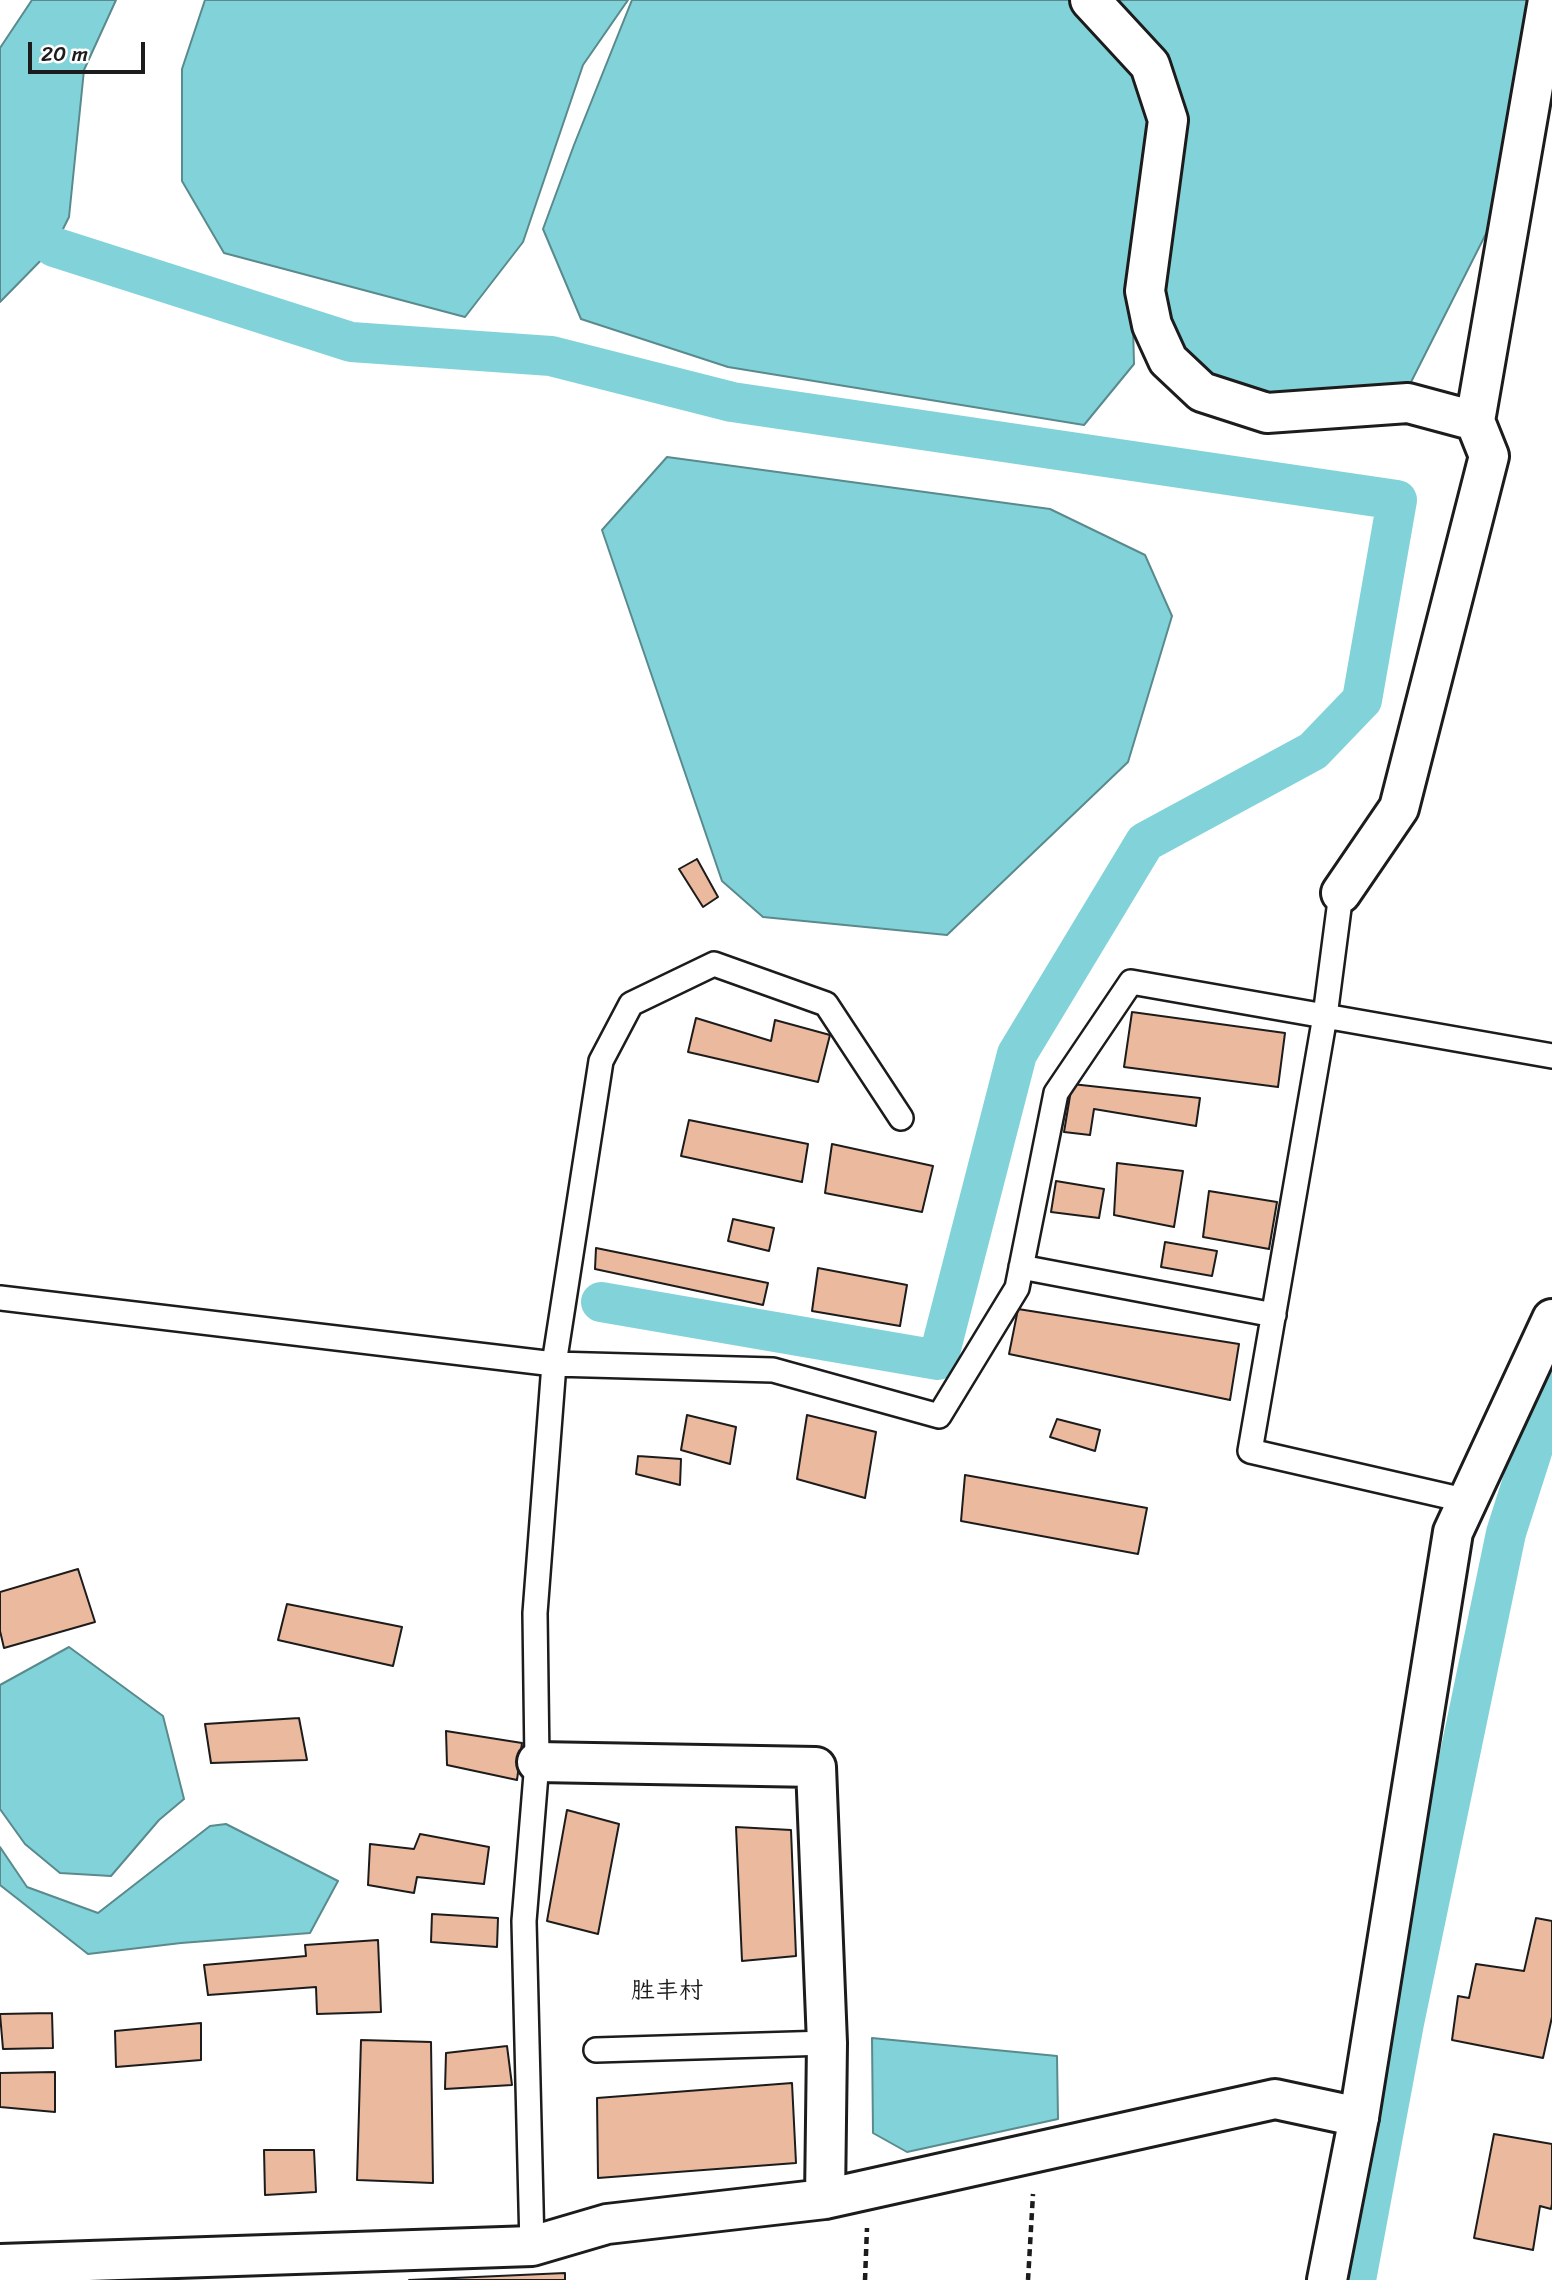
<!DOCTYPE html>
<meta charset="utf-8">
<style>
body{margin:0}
#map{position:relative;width:1552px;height:2280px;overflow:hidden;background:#fff;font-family:Sriracha,sans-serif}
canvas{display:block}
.scale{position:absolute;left:28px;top:42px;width:117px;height:32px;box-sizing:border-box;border:4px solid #1c1c1c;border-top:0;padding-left:9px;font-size:21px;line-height:24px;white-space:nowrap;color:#1c1c1c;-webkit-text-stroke:5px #fff;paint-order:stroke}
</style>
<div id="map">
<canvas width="1552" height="2280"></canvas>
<div class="scale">20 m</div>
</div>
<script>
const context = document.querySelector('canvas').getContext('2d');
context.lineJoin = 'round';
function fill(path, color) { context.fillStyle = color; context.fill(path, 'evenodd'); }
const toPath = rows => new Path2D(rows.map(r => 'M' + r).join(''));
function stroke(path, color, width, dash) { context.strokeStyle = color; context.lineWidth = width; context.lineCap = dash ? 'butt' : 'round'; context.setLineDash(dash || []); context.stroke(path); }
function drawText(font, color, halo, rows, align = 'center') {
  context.font = font + ' Sriracha,"LXGW WenKai TC",sans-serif'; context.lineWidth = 6; context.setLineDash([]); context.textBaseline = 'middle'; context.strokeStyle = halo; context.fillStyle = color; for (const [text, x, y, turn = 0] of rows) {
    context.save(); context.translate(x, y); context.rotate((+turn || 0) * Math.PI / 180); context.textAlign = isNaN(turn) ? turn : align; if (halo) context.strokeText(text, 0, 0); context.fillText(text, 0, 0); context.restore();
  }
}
const water = toPath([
 [32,0,116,0,84,70,69,217,54,247,0,302,0,48,32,0],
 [205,0,628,0,583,65,523,242,465,317,224,253,182,181,182,69,205,0],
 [632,0,1077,0,1154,90,1132,287,1134,364,1084,425,728,367,581,319,543,229,574,145,632,0],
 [1108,0,1536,0,1500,206,1406,392,1253,407,1172,345,1154,294,1179,122,1108,0],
 [667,457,1050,509,1145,555,1172,616,1128,762,947,935,763,917,722,881,602,530,667,457],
 [69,1647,163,1716,184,1799,159,1820,111,1876,60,1873,25,1844,0,1809,0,1685,69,1647],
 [226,1824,338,1881,310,1933,181,1943,88,1954,0,1885,0,1847,27,1887,98,1913,210,1826,226,1824],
 [872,2038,1057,2056,1058,2119,907,2152,873,2133,872,2038]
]);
fill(water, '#82d3d9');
stroke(water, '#598a8d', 2);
stroke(toPath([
 [54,247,351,342,551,356,732,402,1397,500,1362,700,1313,751,1145,842,1017,1054,938,1360,601,1302],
 [1356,2280,1404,2023,1506,1533,1552,1389]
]), '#82d3d9', 40);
const building = toPath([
 [697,859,718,897,703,907,679,869,697,859],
 [1132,1012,1285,1033,1278,1087,1124,1067,1132,1012],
 [696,1018,771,1041,775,1020,830,1035,818,1082,688,1052,696,1018],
 [1072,1084,1200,1098,1196,1126,1094,1109,1090,1135,1064,1132,1072,1084],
 [689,1120,808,1144,802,1182,681,1156,689,1120],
 [832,1144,933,1166,922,1212,825,1193,832,1144],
 [1117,1163,1183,1171,1174,1227,1114,1215,1117,1163],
 [1056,1181,1104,1189,1099,1218,1051,1212,1056,1181],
 [1209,1191,1277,1202,1269,1249,1203,1237,1209,1191],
 [733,1219,774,1228,769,1251,728,1241,733,1219],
 [1165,1242,1217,1251,1212,1276,1161,1267,1165,1242],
 [596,1248,768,1283,763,1305,595,1269,596,1248],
 [818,1268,907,1285,900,1326,812,1311,818,1268],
 [1018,1309,1239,1344,1230,1400,1009,1354,1018,1309],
 [687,1415,736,1427,730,1464,681,1450,687,1415],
 [807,1415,876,1432,865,1498,797,1479,807,1415],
 [1057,1419,1100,1430,1095,1451,1050,1437,1057,1419],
 [638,1456,681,1459,680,1485,636,1474,638,1456],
 [965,1475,1147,1508,1138,1554,961,1521,965,1475],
 [78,1569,95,1622,4,1648,0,1631,0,1592,78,1569],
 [287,1604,402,1627,393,1666,278,1640,287,1604],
 [299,1718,307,1760,211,1763,205,1724,299,1718],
 [446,1731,522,1743,517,1780,447,1765,446,1731],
 [567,1810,619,1824,598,1934,547,1921,567,1810],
 [736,1827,791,1830,796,1956,742,1961,736,1827],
 [420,1834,489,1847,484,1884,417,1877,414,1893,368,1885,370,1844,414,1849,420,1834],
 [432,1914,498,1918,497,1947,431,1942,432,1914],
 [1536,1918,1552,1921,1552,2017,1543,2058,1452,2040,1458,1996,1469,1998,1476,1964,1524,1971,1536,1918],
 [378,1940,381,2012,317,2014,316,1987,208,1995,204,1965,306,1956,305,1945,378,1940],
 [52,2013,53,2048,3,2049,0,2014,52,2013],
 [201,2023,201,2060,116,2067,115,2031,201,2023],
 [361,2040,431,2042,433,2183,357,2180,361,2040],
 [507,2046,512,2085,445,2089,446,2053,507,2046],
 [55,2072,55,2112,0,2107,0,2073,55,2072],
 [792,2083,796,2163,598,2178,597,2098,792,2083],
 [1494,2134,1552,2144,1552,2204,1551,2209,1540,2206,1533,2250,1474,2238,1494,2134],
 [264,2150,314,2150,316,2192,265,2195,264,2150],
 [565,2273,565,2280,409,2280,565,2273]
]);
fill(building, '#ebb99d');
stroke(building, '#1c1c1c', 2);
const service = toPath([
 [1341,893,1325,1016,1250,1451,1468,1501],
 [1021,1267,1274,1315],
 [0,1298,554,1364,773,1370,939,1416,1017,1288,1056,1093,1131,982,1552,1056],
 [596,2050,827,2043],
 [532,2246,524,1921,537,1762,535,1613,554,1364,601,1061,631,1004,714,964,826,1004,901,1118]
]);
const minor = toPath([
 [1090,0,1150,65,1168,120,1145,291,1152,325,1168,360,1202,392,1267,413,1408,403,1475,421],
 [1341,893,1399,808,1489,456,1475,421,1548,0],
 [537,1762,816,1767,827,2043,825,2199],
 [0,2264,532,2246,607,2224,825,2199,1275,2099,1359,2117]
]);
const tertiary = toPath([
 [1327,2280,1359,2117,1453,1532,1552,1319]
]);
stroke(service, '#1c1c1c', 28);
stroke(minor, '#1c1c1c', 44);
stroke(tertiary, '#1c1c1c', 44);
stroke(toPath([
 [865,2280,867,2228],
 [1028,2280,1033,2194]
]), '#1c1c1c', 4.5, [7, 5]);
stroke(service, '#fff', 23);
stroke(minor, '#fff', 38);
stroke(tertiary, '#fff', 38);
drawText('24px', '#1c1c1c', '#fff', [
 ["胜丰村",667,1992]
]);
</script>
